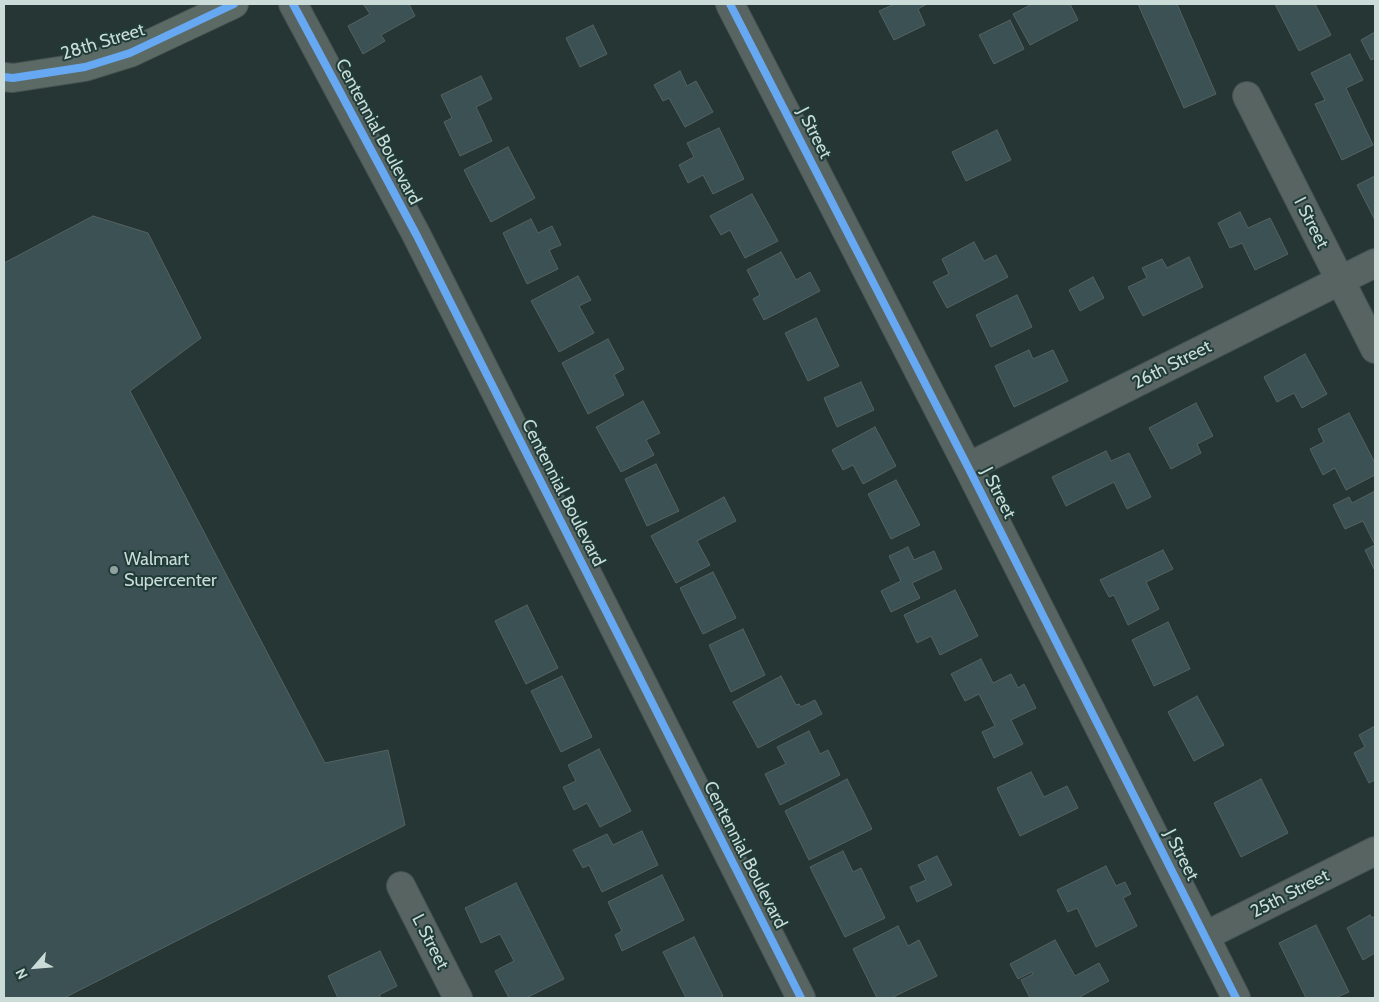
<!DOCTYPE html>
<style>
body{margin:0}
#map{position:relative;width:1379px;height:1002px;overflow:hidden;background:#263634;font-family:Cabin,sans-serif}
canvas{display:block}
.frame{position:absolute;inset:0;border:5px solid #cbdbd8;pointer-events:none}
.north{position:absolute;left:10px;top:942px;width:50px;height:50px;-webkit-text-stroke:4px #203c39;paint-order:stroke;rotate:243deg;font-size:14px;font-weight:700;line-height:20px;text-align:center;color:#cbdbd8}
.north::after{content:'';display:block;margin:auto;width:18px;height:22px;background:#cbdbd8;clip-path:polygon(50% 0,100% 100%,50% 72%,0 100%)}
</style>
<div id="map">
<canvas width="1379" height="1002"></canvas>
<div class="frame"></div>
<div class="north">N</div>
</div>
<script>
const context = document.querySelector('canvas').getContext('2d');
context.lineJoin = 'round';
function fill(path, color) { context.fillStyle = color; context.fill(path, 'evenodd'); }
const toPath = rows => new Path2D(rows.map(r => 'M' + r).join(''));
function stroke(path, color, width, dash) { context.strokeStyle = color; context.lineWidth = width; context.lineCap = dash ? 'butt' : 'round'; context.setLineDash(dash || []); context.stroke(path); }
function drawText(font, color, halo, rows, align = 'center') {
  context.font = font + ' Cabin,sans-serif'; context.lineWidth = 4; context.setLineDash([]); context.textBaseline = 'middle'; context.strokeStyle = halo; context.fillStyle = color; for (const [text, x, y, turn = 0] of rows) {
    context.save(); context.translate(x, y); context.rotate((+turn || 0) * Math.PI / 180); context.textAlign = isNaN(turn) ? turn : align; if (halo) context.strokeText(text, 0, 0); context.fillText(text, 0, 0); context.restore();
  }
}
const building = toPath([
 [367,4,409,4,415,16,381,35,385,41,363,54,348,26,370,14,364,5,367,4],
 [895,4,927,4,918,9,925,25,894,40,879,11,895,4],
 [1032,4,1070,4,1078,20,1030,45,1013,14,1032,4],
 [1138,4,1177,4,1216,94,1184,108,1138,4],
 [1275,4,1315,4,1331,35,1299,51,1275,4],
 [1010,20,1024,49,994,64,979,35,1010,20],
 [593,25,607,54,580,67,566,38,593,25],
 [1375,32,1375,58,1371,60,1361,40,1375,32],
 [1350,54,1363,80,1346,88,1373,145,1342,160,1315,104,1325,100,1311,73,1350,54],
 [680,71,687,86,696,81,713,112,685,127,669,98,663,101,654,85,680,71],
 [481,76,492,99,476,107,492,141,460,156,444,122,452,118,441,95,481,76],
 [719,128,744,179,713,194,703,175,688,183,679,165,694,157,687,143,719,128],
 [997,130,1011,160,966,181,952,152,997,130],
 [508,147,535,198,491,222,464,170,508,147],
 [1375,176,1375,220,1357,185,1375,176],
 [752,194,778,241,745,258,730,230,721,235,710,216,752,194],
 [1240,212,1248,228,1270,218,1288,254,1255,270,1242,243,1230,248,1218,223,1240,212],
 [93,216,148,233,201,338,130,391,325,763,388,750,405,825,64,998,4,998,4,263,93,216],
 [531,219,538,233,552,226,561,245,549,250,558,269,527,284,503,233,531,219],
 [974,242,984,261,996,255,1008,277,947,308,933,282,949,274,942,259,974,242],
 [781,252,796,280,810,272,820,291,764,320,753,299,760,295,747,270,781,252],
 [1189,257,1203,287,1143,316,1128,287,1147,278,1142,268,1162,259,1167,268,1189,257],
 [578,276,591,300,579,306,594,333,559,352,531,301,578,276],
 [1093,277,1104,298,1080,311,1069,290,1093,277],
 [1017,295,1032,327,991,347,976,315,1017,295],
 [816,318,839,366,808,381,785,333,816,318],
 [608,339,624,369,614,375,624,395,588,414,562,363,608,339],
 [1029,350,1033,359,1053,350,1068,381,1014,407,995,366,1029,350],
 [1305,354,1327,394,1302,408,1294,393,1277,402,1264,377,1305,354],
 [861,382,874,410,837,427,824,398,861,382],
 [643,401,660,433,646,440,654,455,621,472,596,427,643,401],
 [1196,403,1213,436,1197,444,1201,453,1171,469,1149,428,1196,403],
 [1349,413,1375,463,1375,475,1346,490,1335,468,1323,475,1310,449,1324,442,1318,429,1349,413],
 [875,427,896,466,863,484,853,465,843,470,832,450,875,427],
 [1106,451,1111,461,1129,453,1151,497,1127,509,1114,482,1066,506,1052,477,1106,451],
 [656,464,679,511,647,526,625,479,656,464],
 [896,480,920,525,891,539,868,494,896,480],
 [1375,491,1375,571,1365,550,1375,545,1363,521,1345,529,1333,505,1349,497,1352,503,1375,491],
 [724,497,736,521,697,541,710,565,676,583,651,536,724,497],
 [908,547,914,560,934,551,942,569,912,583,920,598,891,612,881,591,901,581,889,556,908,547],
 [1163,550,1173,569,1146,582,1159,609,1128,625,1114,595,1109,597,1100,580,1163,550],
 [713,572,736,618,703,634,680,588,713,572],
 [955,590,978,636,940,655,931,636,917,643,904,615,955,590],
 [527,605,558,668,526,684,495,621,527,605],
 [1168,622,1190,669,1154,686,1132,640,1168,622],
 [743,629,765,675,731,692,709,645,743,629],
 [981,659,993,683,1011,674,1018,688,1024,684,1036,708,1011,720,1023,744,994,758,982,732,995,726,979,694,965,701,951,674,981,659],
 [562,676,592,737,561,752,531,691,562,676],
 [781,676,796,705,799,704,801,707,815,700,822,714,758,748,733,702,781,676],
 [1197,696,1224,745,1194,761,1168,712,1197,696],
 [1375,726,1375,780,1369,783,1354,753,1365,747,1359,735,1375,726],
 [809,731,820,754,828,750,840,775,780,805,765,774,786,764,777,747,809,731],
 [599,749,631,811,600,827,587,803,574,810,563,787,576,781,568,765,599,749],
 [1031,772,1044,797,1067,786,1078,808,1020,836,997,788,1031,772],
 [847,779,872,829,809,860,785,811,847,779],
 [1261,779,1288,833,1241,857,1214,803,1261,779],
 [642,831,658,865,602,892,589,865,583,868,573,850,607,834,613,845,642,831],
 [843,851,853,872,861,868,885,918,845,937,810,867,843,851],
 [937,856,952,885,917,902,910,887,926,880,918,865,937,856],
 [1106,866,1116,886,1125,882,1131,894,1123,898,1137,926,1096,947,1077,908,1068,912,1057,890,1106,866],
 [662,875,684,920,622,951,615,935,622,931,608,902,662,875],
 [516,883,564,979,526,998,509,998,495,971,514,961,500,934,481,943,465,908,516,883],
 [1370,915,1372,918,1375,916,1375,953,1363,960,1347,928,1370,915],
 [1316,925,1349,992,1335,998,1306,998,1279,943,1316,925],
 [898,926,908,946,919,940,937,976,891,998,877,998,853,949,898,926],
 [694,937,723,996,719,998,686,998,663,952,694,937],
 [1055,940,1075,976,1099,963,1109,981,1078,998,1030,998,1021,980,1033,974,1032,972,1018,979,1010,964,1055,940],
 [380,951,397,986,379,995,381,998,338,998,328,976,380,951]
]);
fill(building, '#3c5153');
stroke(building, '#556262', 1);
const minor = toPath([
 [293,4,416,234,801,998],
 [730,4,968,467,1236,998],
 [1247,96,1375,349],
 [968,467,1375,263],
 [401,886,458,998],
 [1205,936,1375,851]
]);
const major = toPath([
 [4,77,13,78,85,67,130,53,234,4]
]);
stroke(minor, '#445250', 30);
stroke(major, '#445250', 30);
stroke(minor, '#586462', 28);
stroke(major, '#5c6a66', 28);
stroke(toPath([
 [293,4,416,234,801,998],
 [730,4,968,467,1236,998],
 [4,77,13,78,85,67,130,53,234,4]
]), '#66a8f1', 8);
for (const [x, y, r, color] of [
 [114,570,5,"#91a19f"]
]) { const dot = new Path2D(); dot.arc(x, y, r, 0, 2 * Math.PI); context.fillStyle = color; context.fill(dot); stroke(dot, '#203c39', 2); }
drawText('18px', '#cbdbd8', '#203c39', [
 ["28th Street",103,42,-17],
 ["Centennial Boulevard",378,132,62],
 ["J Street",814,133,63],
 ["I Street",1311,223,63],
 ["26th Street",1172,365,-27],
 ["Centennial Boulevard",563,493,63],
 ["J Street",998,493,63],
 ["Centennial Boulevard",745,855,63],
 ["J Street",1181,855,63],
 ["25th Street",1290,894,-27],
 ["L Street",430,942,63]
]);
drawText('18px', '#cbdbd8', '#203c39', [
 ["Walmart",124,560],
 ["Supercenter",124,581]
], 'left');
</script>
